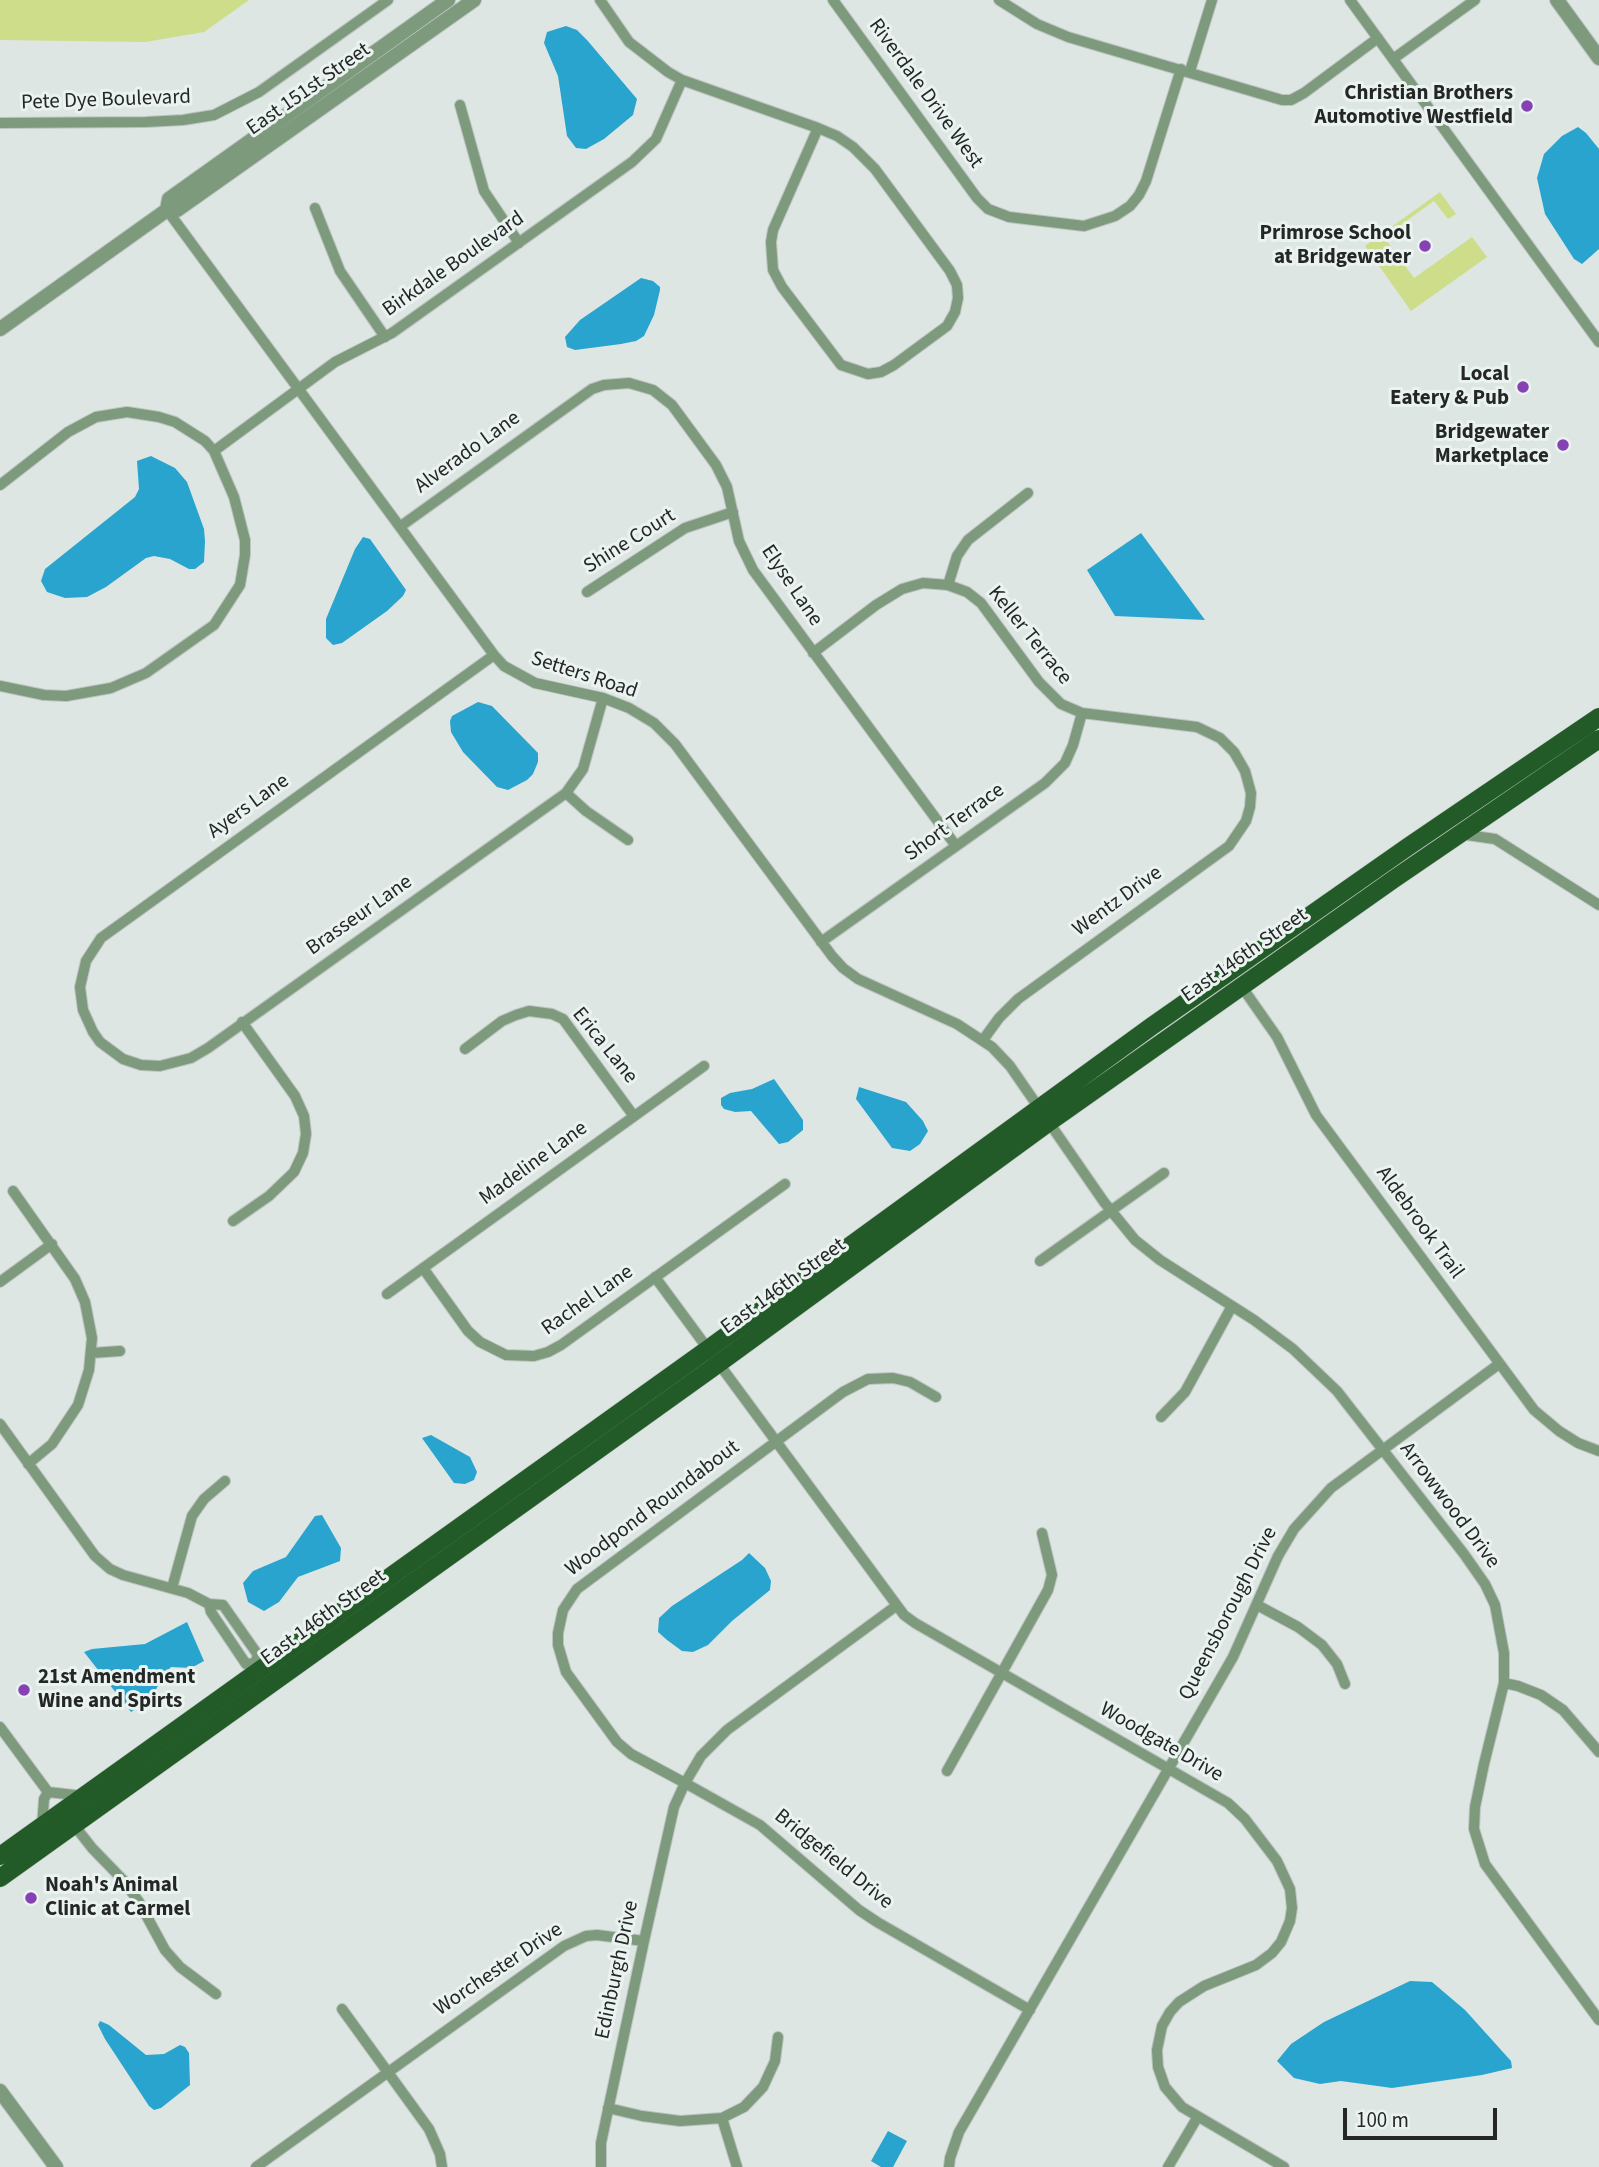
<!DOCTYPE html>
<style>
body{margin:0}
#map{position:relative;width:1599px;height:2167px;overflow:hidden;background:#dde6e3;font-family:"Source Sans 3",sans-serif}
canvas{display:block}
.scale{position:absolute;left:1343px;top:2108px;width:154px;height:32px;box-sizing:border-box;border:4px solid #242726;border-top:0;padding-left:9px;font-size:21px;line-height:24px;white-space:nowrap;color:#242726;-webkit-text-stroke:5px #eaf3f0;paint-order:stroke}
</style>
<div id="map">
<canvas width="1599" height="2167"></canvas>
<div class="scale">100 m</div>
</div>
<script>
const context = document.querySelector('canvas').getContext('2d');
context.lineJoin = 'round';
function fill(path, color) { context.fillStyle = color; context.fill(path, 'evenodd'); }
const toPath = rows => new Path2D(rows.map(r => 'M' + r).join(''));
function stroke(path, color, width, dash) { context.strokeStyle = color; context.lineWidth = width; context.lineCap = dash ? 'butt' : 'round'; context.setLineDash(dash || []); context.stroke(path); }
function drawText(font, color, halo, rows, align = 'center') {
  context.font = font + ' "Source Sans 3",sans-serif'; context.lineWidth = 6; context.setLineDash([]); context.textBaseline = 'middle'; context.strokeStyle = halo; context.fillStyle = color; for (const [text, x, y, turn = 0] of rows) {
    context.save(); context.translate(x, y); context.rotate((+turn || 0) * Math.PI / 180); context.textAlign = isNaN(turn) ? turn : align; if (halo) context.strokeText(text, 0, 0); context.fillText(text, 0, 0); context.restore();
  }
}
fill(toPath([
 [0,0,249,0,204,32,145,42,0,40],
 [1440,192,1456,214,1448,219,1434,201,1384,237,1414,278,1472,237,1487,257,1411,311,1365,246]
]), '#cddd8a');
fill(toPath([
 [566,26,577,30,587,40,637,99,633,115,604,139,586,149,576,148,567,136,558,76,544,43,547,32],
 [1578,127,1586,133,1599,149,1599,249,1582,264,1574,259,1545,214,1537,178,1544,154,1562,136],
 [641,278,653,281,660,287,660,290,654,315,644,336,636,341,621,344,575,350,567,347,565,337,580,320],
 [151,456,175,468,187,482,204,529,205,541,204,562,195,569,189,569,170,559,154,556,146,558,106,587,87,597,65,598,47,592,41,581,45,569,135,497,139,489,137,461],
 [1141,533,1205,620,1115,616,1087,570],
 [363,537,370,539,406,590,403,596,387,611,342,643,333,645,326,638,326,619,355,549],
 [478,702,492,706,538,753,538,762,533,774,527,780,508,790,497,787,463,752,451,732,450,721,452,716],
 [774,1079,803,1120,803,1130,788,1142,779,1144,751,1111,735,1112,724,1109,721,1105,721,1098,730,1093,752,1089],
 [859,1087,906,1102,923,1121,928,1131,920,1144,910,1151,892,1148,856,1099],
 [431,1435,470,1457,477,1472,474,1480,465,1484,454,1483,422,1438],
 [322,1515,341,1548,340,1561,298,1577,279,1602,264,1611,248,1602,243,1583,253,1571,286,1557,315,1516],
 [749,1553,765,1568,771,1581,770,1590,732,1621,708,1645,693,1652,682,1651,667,1640,658,1632,659,1618,672,1606,742,1560],
 [187,1622,204,1661,191,1668,171,1667,162,1677,152,1698,131,1712,84,1652,92,1649,145,1644],
 [1410,1981,1432,1982,1465,2010,1511,2061,1512,2068,1482,2075,1392,2088,1341,2081,1320,2084,1294,2078,1277,2061,1291,2044,1324,2022],
 [100,2021,109,2025,146,2055,164,2054,180,2045,185,2047,189,2053,190,2085,161,2108,154,2110,149,2106,105,2039,98,2025],
 [888,2131,907,2141,893,2167,881,2167,871,2161]
]), '#28a4cf');
const minor = toPath([
 [600,0,629,42,668,72,682,80,818,128,837,136,853,147,875,169,950,271,957,285,958,298,955,312,947,326,894,365,881,372,868,374,841,365,782,287,773,270,771,242,773,230,818,128],
 [833,0,977,198,988,209,1009,217,1084,226,1115,216,1130,206,1139,195,1146,181,1181,69],
 [999,0,1037,24,1068,37,1282,100,1291,100,1304,93,1378,38],
 [1350,0,1599,342],
 [1393,59,1475,0],
 [1190,71,1212,0],
 [460,105,484,191,519,243],
 [0,123,146,122,183,120,214,115,259,92,388,0],
 [315,208,340,271,385,337],
 [167,210,494,655,504,666,535,683,603,698,629,708,654,723,675,744,832,956,843,968,858,979,957,1024,992,1047,1010,1066,1104,1202,1135,1240,1160,1260,1254,1320,1293,1349,1337,1391,1464,1554,1485,1584,1495,1605,1504,1653,1504,1683,1484,1764,1475,1807,1474,1829,1485,1864,1599,2020],
 [214,451,335,362,392,333,632,162,656,139,682,80],
 [0,485,68,432,96,417,127,412,159,417,175,422,205,441,214,451,234,497,245,540,245,555,240,585,214,625,146,673,111,688,66,696,44,695,0,686],
 [401,526,592,389,604,385,629,383,653,390,672,405,716,465,727,487,739,541,753,570,956,846],
 [948,585,957,556,968,540,1028,493],
 [587,592,685,528,733,512],
 [813,653,876,605,902,589,923,583,948,585,967,592,981,603,1039,682,1061,704,1082,713,1197,727,1220,738,1234,752,1245,771,1251,793,1250,807,1246,821,1229,846,1018,999,999,1018,983,1040],
 [494,655,101,938,86,961,80,987,83,1010,93,1032,100,1042,123,1059,141,1065,160,1066,191,1058,208,1048,566,793,583,769,603,698],
 [566,793,586,811,628,840],
 [1460,834,1495,839,1599,905],
 [821,942,1045,783,1065,763,1073,745,1082,713],
 [1242,987,1277,1037,1316,1115,1534,1410,1559,1431,1578,1443,1599,1451],
 [465,1049,502,1021,516,1015,529,1011,552,1014,563,1019,633,1115],
 [13,1191,75,1279,85,1302,92,1338,89,1370,78,1405,52,1444,28,1464],
 [233,1221,269,1196,294,1172,303,1153,306,1134,304,1116,295,1096,242,1022],
 [1040,1261,1164,1173],
 [423,1268,468,1331,480,1342,506,1355,534,1356,548,1352,561,1345,785,1184],
 [655,1277,904,1615,915,1623,1228,1803,1245,1819,1277,1861,1290,1889,1292,1908,1290,1921,1281,1942,1272,1953,1256,1965,1204,1986,1179,2002,1170,2012,1162,2026,1157,2050,1158,2067,1165,2087,1182,2107,1284,2167],
 [0,1282,52,1244],
 [387,1294,704,1066],
 [92,1353,120,1351],
 [1161,1417,1185,1392,1232,1306],
 [0,1424,95,1556,110,1569,123,1575,188,1593,209,1604,223,1605,258,1655,255,1663],
 [172,1588,192,1516,204,1499,225,1481],
 [209,1604,211,1612,246,1664,255,1663],
 [1257,1605,1298,1627,1322,1645,1337,1664,1345,1684],
 [896,1606,727,1730,701,1756,685,1783,631,1754,617,1742,566,1672,558,1645,558,1633,563,1610,577,1589,843,1392,868,1379,893,1378,910,1382,936,1397],
 [1504,1683,1518,1686,1541,1695,1563,1710,1599,1752],
 [0,1727,48,1792,83,1796],
 [947,1771,1048,1590,1052,1575,1042,1533],
 [74,1825,92,1848,123,1880,139,1902,165,1950,180,1967,216,1994],
 [42,1826,44,1799,48,1792],
 [342,2009,429,2129,440,2154,442,2167],
 [608,2108,642,2116,680,2121,722,2118,744,2107,763,2087,775,2061,778,2037],
 [722,2118,737,2167],
 [256,2167,564,1946,586,1936,597,1935,644,1941],
 [601,2167,601,2143,644,1941,674,1807,685,1783,760,1825,859,1910,877,1922,1030,2010],
 [949,2167,950,2158,959,2132,1233,1657,1278,1556,1294,1529,1331,1488,1499,1364],
 [1168,2167,1197,2118]
]);
const tertiary = toPath([
 [1557,0,1599,58],
 [167,210,169,199,448,0],
 [0,329,167,210,177,210,474,0],
 [0,2091,56,2167]
]);
const primary = toPath([
 [0,1856,708,1349,1152,1026,1409,846,1599,717],
 [0,1878,718,1364,1048,1123,1394,879,1599,739]
]);
stroke(minor, '#bcc4c1', 12);
stroke(tertiary, '#bcc4c1', 16);
stroke(primary, '#bcc4c1', 19);
stroke(minor, '#7d9a7d', 10);
stroke(tertiary, '#7d9a7d', 14);
stroke(primary, '#225b27', 18);
for (const [x, y, r, color] of [
 [1527,106,7,"#8642b5"],
 [1425,246,7,"#8642b5"],
 [1523,387,7,"#8642b5"],
 [1563,445,7,"#8642b5"],
 [24,1690,7,"#8642b5"],
 [31,1898,7,"#8642b5"]
]) { const dot = new Path2D(); dot.arc(x, y, r, 0, 2 * Math.PI); context.fillStyle = color; context.fill(dot); stroke(dot, '#eaf3f0', 2.5); }
drawText('21px', '#242726', '#eaf3f0', [
 ["East 151st Street",309,90,-35],
 ["Riverdale Drive West",925,94,54],
 ["Pete Dye Boulevard",106,101,-2],
 ["Birkdale Boulevard",454,265,-35],
 ["Alverado Lane",468,453,-36],
 ["Shine Court",630,542,-32],
 ["Elyse Lane",791,586,56],
 ["Keller Terrace",1029,636,51],
 ["Setters Road",584,676,18],
 ["Ayers Lane",249,807,-36],
 ["Short Terrace",955,823,-36],
 ["Wentz Drive",1118,902,-36],
 ["Brasseur Lane",360,916,-35],
 ["East 146th Street",1245,956,-35],
 ["Erica Lane",604,1046,51],
 ["Madeline Lane",534,1164,-36],
 ["Aldebrook Trail",1419,1223,54],
 ["East 146th Street",784,1287,-36],
 ["Rachel Lane",588,1301,-35],
 ["Arrowwood Drive",1449,1506,53],
 ["Woodpond Roundabout",653,1509,-37],
 ["Queensborough Drive",1229,1614,-63],
 ["East 146th Street",324,1618,-36],
 ["Woodgate Drive",1161,1743,30],
 ["Bridgefield Drive",833,1860,39],
 ["Worchester Drive",499,1970,-34],
 ["Edinburgh Drive",618,1970,-78]
]);
drawText('bold 21px', '#242726', '#eaf3f0', [
 ["Christian Brothers",1513,94],
 ["Automotive Westfield",1513,118],
 ["Primrose School",1411,234],
 ["at Bridgewater",1411,258],
 ["Local",1509,375],
 ["Eatery & Pub",1509,399],
 ["Bridgewater",1549,433],
 ["Marketplace",1549,457],
 ["21st Amendment",38,1678,"left"],
 ["Wine and Spirts",38,1702,"left"],
 ["Noah's Animal",45,1886,"left"],
 ["Clinic at Carmel",45,1910,"left"]
], 'right');
</script>
